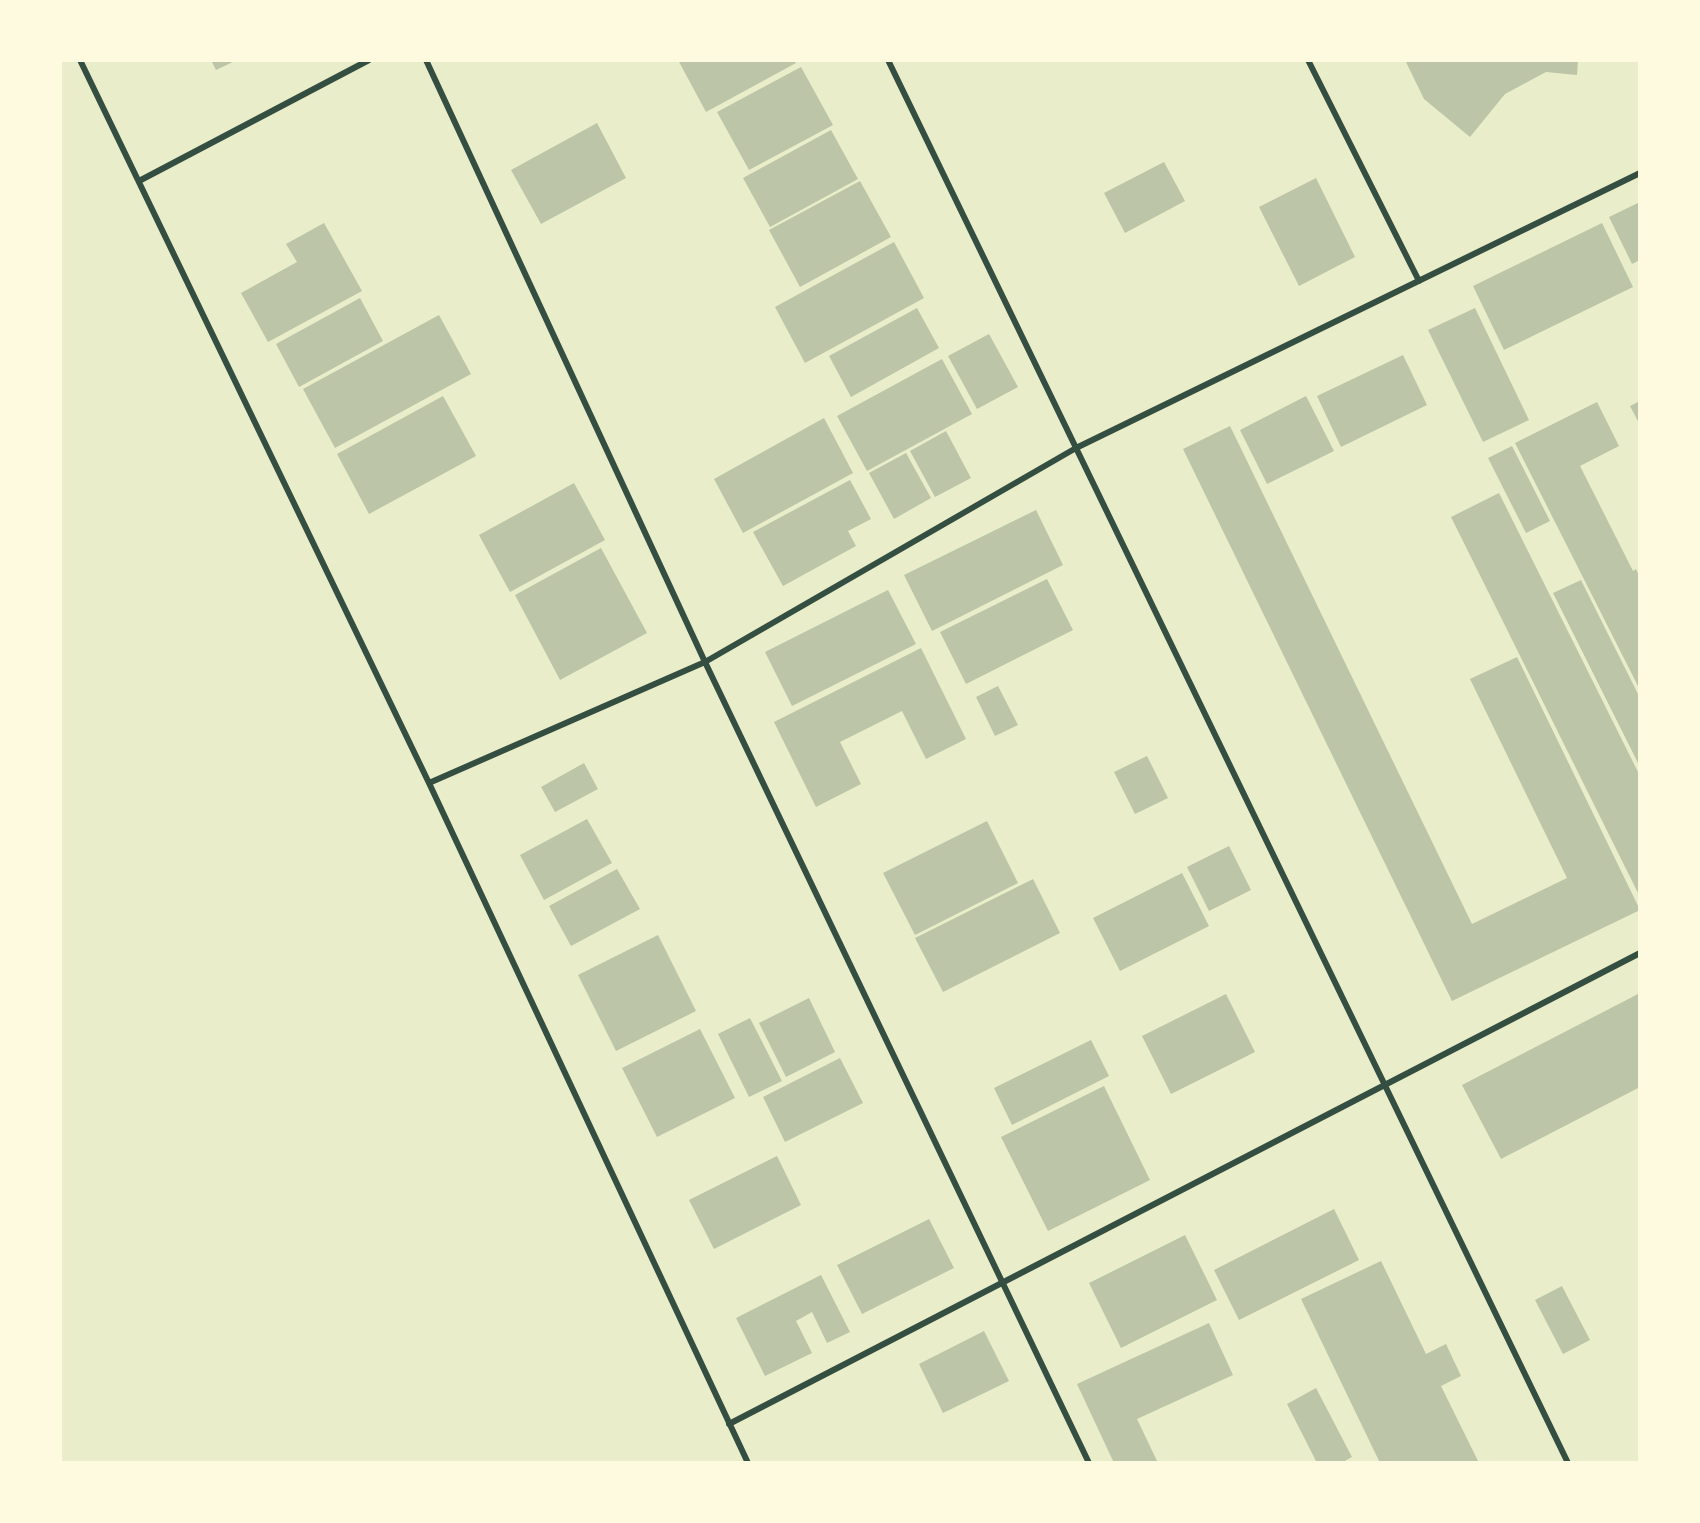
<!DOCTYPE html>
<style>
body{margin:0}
#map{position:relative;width:1700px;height:1523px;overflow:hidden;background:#e9edc9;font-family:"Work Sans",sans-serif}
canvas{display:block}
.frame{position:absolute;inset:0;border:62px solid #fefae0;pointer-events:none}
</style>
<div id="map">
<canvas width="1700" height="1523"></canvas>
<div class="frame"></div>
</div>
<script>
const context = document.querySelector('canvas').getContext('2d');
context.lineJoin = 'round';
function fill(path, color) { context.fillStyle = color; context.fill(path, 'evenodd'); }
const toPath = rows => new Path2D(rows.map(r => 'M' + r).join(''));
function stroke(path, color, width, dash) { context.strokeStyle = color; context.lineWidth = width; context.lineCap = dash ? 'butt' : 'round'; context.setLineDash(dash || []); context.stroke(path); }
fill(toPath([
 [211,60,237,60,216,70],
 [678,60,794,60,796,63,706,112],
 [1405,60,1578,60,1577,75,1546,72,1505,94,1470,137,1424,99],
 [801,67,833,125,749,170,717,112],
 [597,123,626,178,541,224,511,170],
 [831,130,858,179,770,227,743,178],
 [1164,162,1185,201,1125,233,1104,193],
 [1316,178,1355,257,1299,286,1259,207],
 [860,181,891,237,800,287,769,230],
 [1640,202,1640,260,1632,264,1609,217],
 [324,223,362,291,268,342,241,293,297,262,286,244],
 [1602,223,1633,287,1504,350,1473,286],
 [894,242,924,298,805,363,775,307],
 [360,298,383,341,299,387,276,344],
 [917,308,939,348,851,397,829,356],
 [1475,308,1529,420,1483,442,1428,330],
 [439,315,471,374,335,448,303,389],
 [989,334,1018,387,977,409,948,356],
 [1403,355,1427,405,1341,447,1317,396],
 [942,359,972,414,867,471,837,416],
 [443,396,476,456,369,514,337,454],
 [1306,396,1334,451,1267,484,1240,430],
 [1640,401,1640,425,1630,406],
 [1597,402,1619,446,1580,466,1633,571,1636,569,1640,578,1640,690,1515,443],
 [824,418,853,473,743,533,714,479],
 [1230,426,1472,924,1567,878,1470,679,1517,657,1640,910,1452,1001,1183,449],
 [946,431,971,478,935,497,910,451],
 [1512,446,1550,521,1526,533,1488,458],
 [906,453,931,498,894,519,869,473],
 [850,480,871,519,848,531,856,546,783,586,753,532],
 [574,483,605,540,510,592,479,535],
 [1499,493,1640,776,1640,897,1451,517],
 [1036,510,1063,565,932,631,904,575],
 [601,548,647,633,560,680,515,595],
 [1047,579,1073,630,966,684,940,632],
 [1581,580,1640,698,1640,767,1553,593],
 [888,590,916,644,792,706,765,652],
 [921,648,966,739,926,759,902,711,840,742,861,784,816,807,774,722],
 [998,686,1018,725,995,736,976,697],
 [1147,756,1168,798,1135,814,1114,772],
 [584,763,598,789,555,812,541,787],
 [587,819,612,863,544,900,520,855],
 [987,821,1018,883,915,935,883,873],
 [1229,846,1251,890,1209,911,1187,867],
 [617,869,640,909,571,946,549,906],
 [1182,873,1209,926,1120,971,1093,918],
 [1033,879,1060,933,943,992,915,938],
 [658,935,696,1011,616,1051,578,975],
 [1640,993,1640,1087,1501,1159,1462,1085],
 [1226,994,1255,1052,1171,1094,1142,1036],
 [809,998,835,1052,786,1077,759,1023],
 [750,1018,782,1081,749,1097,718,1034],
 [700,1029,735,1098,657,1137,622,1068],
 [1091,1040,1109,1076,1012,1125,994,1088],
 [840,1058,863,1103,785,1142,763,1097],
 [1104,1086,1150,1180,1048,1231,1001,1137],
 [777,1156,801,1205,714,1249,689,1200],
 [1334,1209,1359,1260,1239,1320,1214,1270],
 [929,1219,954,1268,862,1314,837,1265],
 [1185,1235,1217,1300,1121,1348,1089,1283],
 [1381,1261,1426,1354,1446,1344,1461,1376,1441,1386,1479,1463,1380,1463,1301,1299],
 [821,1275,850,1332,827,1343,812,1312,796,1321,812,1353,765,1376,736,1318],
 [1562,1286,1590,1340,1563,1354,1535,1300],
 [1209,1323,1233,1375,1137,1419,1158,1463,1114,1463,1077,1384],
 [984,1331,1009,1381,943,1413,919,1364],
 [1316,1388,1352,1457,1341,1463,1317,1463,1287,1404]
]), '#bcc5a7');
stroke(toPath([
 [80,60,429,783,748,1463],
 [426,60,705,662,1089,1463],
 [888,60,1568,1463],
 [1308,60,1419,281],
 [139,181,369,60],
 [429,783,705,662,1076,448,1640,173],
 [729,1424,1640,953]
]), '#344e41', 6);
</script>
